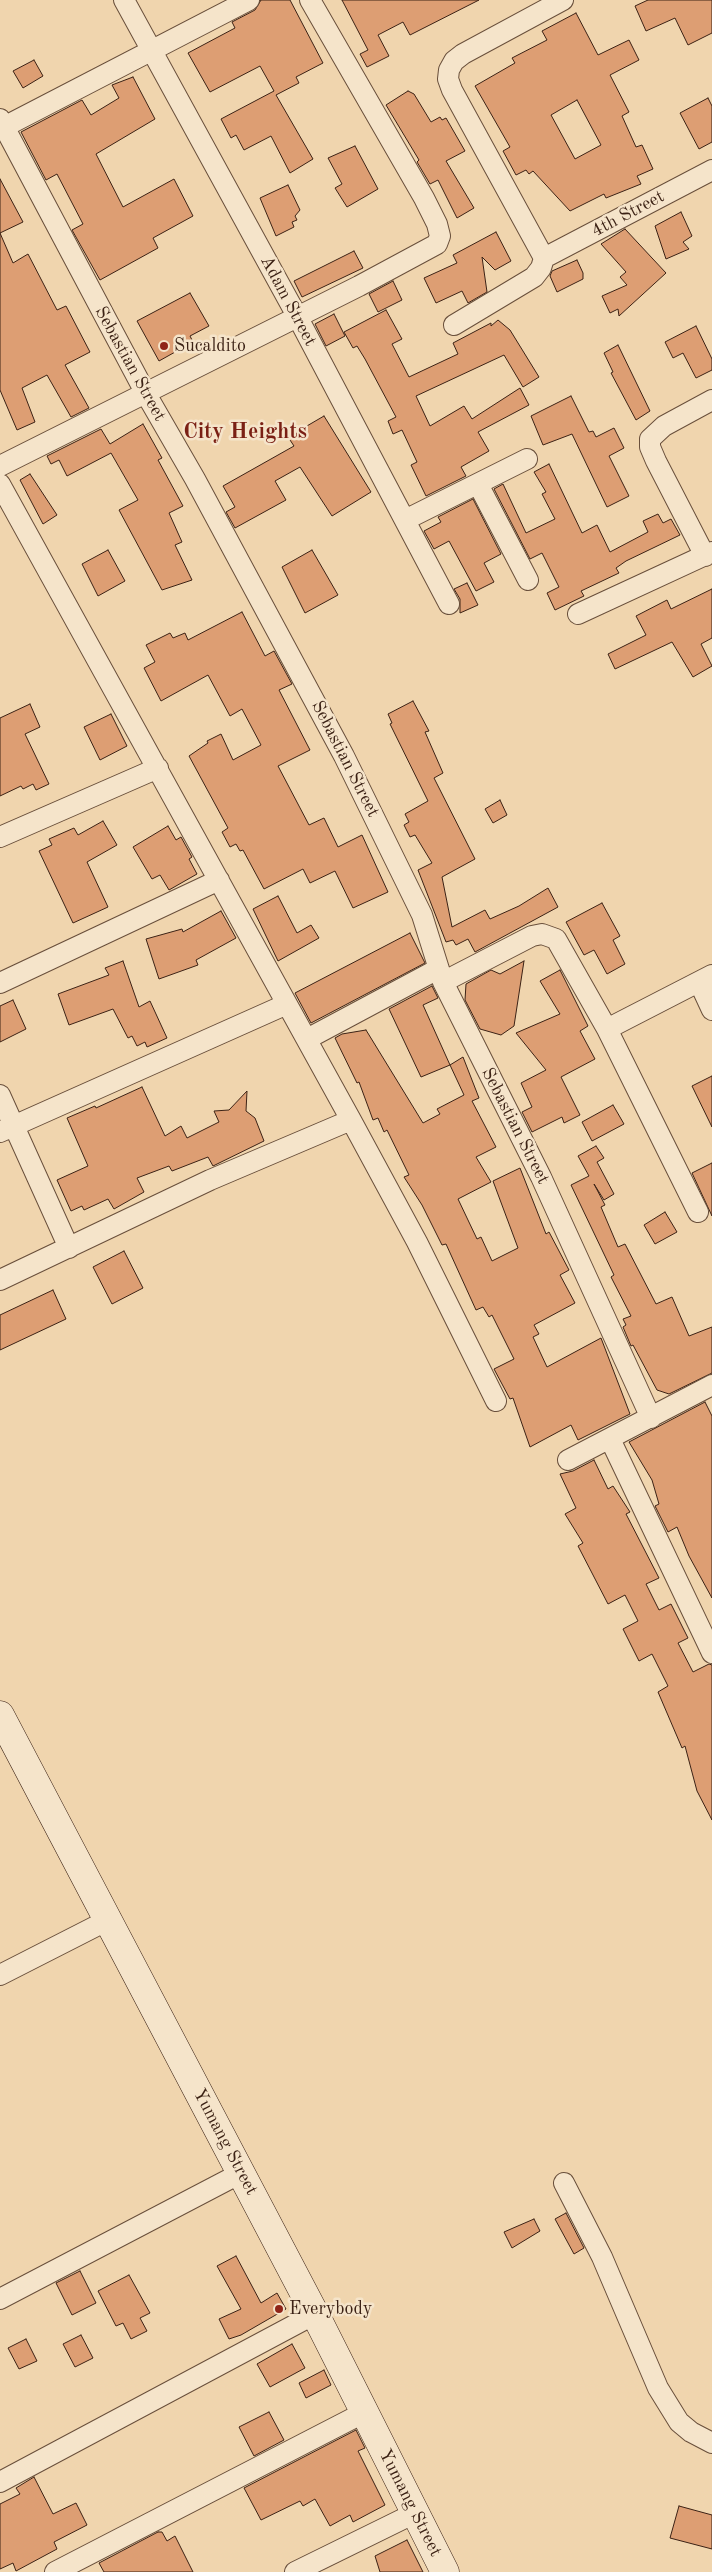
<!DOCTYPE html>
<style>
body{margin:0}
canvas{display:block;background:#f0d5ae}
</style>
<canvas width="712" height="2572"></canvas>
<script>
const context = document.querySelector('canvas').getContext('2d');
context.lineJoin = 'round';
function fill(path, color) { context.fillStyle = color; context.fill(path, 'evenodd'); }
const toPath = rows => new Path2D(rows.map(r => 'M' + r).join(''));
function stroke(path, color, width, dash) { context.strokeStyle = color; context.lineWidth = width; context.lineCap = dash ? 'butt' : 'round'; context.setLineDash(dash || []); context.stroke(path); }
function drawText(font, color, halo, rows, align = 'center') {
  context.font = font + ' "Old Standard TT",serif'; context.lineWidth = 5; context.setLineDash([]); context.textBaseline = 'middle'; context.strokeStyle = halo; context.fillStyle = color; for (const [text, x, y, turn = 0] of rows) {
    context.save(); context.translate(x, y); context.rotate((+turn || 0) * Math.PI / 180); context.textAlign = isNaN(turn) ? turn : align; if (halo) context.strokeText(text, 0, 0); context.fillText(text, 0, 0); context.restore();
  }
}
const building = toPath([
 [261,0,290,0,323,63,296,77,299,83,276,95,313,159,290,173,271,136,244,150,236,135,231,138,221,119,274,91,260,66,210,92,188,53,235,28,232,22,255,10,261,0],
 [342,0,479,0,410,35,403,22,378,35,389,56,367,67,360,54,368,50,342,0],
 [648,0,712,0,712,33,688,45,675,18,646,31,635,6,648,0],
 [576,13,598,55,629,40,639,60,610,75,629,112,622,116,636,147,642,145,653,169,637,176,641,184,606,198,604,194,570,211,533,171,529,174,526,170,516,175,503,151,510,147,475,86,515,63,512,58,547,40,542,31,576,13],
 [577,100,601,145,575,159,551,115,577,100],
 [34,60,43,76,23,88,13,71,34,60],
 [133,77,155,119,96,154,123,207,174,179,193,216,153,238,158,248,100,280,72,230,83,224,57,174,46,180,21,132,82,100,91,115,119,98,112,85,133,77],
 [408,91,414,94,431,122,440,117,442,120,446,118,465,151,446,161,474,208,457,218,438,180,430,184,417,162,419,160,386,105,408,91],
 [708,98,712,106,712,142,699,149,680,113,708,98],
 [355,146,378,189,347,207,335,188,342,184,328,158,355,146],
 [0,179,23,222,0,233,13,263,28,254,57,310,66,306,90,352,65,365,89,408,71,417,47,375,22,388,35,422,17,430,0,390,0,179],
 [288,185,300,210,295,216,297,220,292,222,294,227,276,236,260,198,288,185],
 [681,212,692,236,683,242,689,249,666,259,655,226,681,212],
 [625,229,666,273,619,316,618,309,610,313,602,296,627,285,620,277,626,272,601,244,625,229],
 [496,232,511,261,495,270,482,257,487,292,468,303,462,291,436,303,424,278,457,263,453,255,496,232],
 [354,251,363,268,302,297,294,281,354,251],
 [577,260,583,273,583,279,557,292,550,276,552,271,577,260],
 [393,281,402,300,378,312,369,294,393,281],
 [190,293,209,326,190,336,193,342,159,361,137,321,190,293],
 [386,310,402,339,392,344,409,377,458,354,453,343,491,323,491,326,498,320,510,330,539,377,523,387,504,355,416,396,430,426,464,406,472,419,520,388,529,405,478,432,489,451,461,467,466,476,426,496,411,465,417,462,402,430,393,434,388,421,396,417,365,359,357,346,353,348,344,332,386,310],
 [334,314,345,336,326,346,315,324,334,314],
 [696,326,712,359,712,370,696,378,683,353,673,358,665,342,696,326],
 [618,345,650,411,636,420,611,373,613,372,604,353,618,345],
 [571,396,589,432,593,431,596,437,614,428,624,448,609,456,629,496,607,507,572,434,543,445,531,416,571,396],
 [324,416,371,492,332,516,300,467,275,481,286,500,235,528,226,512,235,507,223,486,294,446,288,437,324,416],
 [143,424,162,458,158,460,183,506,169,513,182,542,175,545,192,580,162,590,119,510,138,500,111,453,67,476,59,460,51,464,47,456,101,429,110,444,143,424],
 [549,464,582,533,597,525,610,552,648,532,643,521,658,514,663,523,671,519,680,535,626,561,616,568,619,573,581,591,584,596,555,610,547,593,559,587,542,553,530,559,494,489,503,484,526,533,555,519,542,494,546,492,534,472,549,464],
 [30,474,57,515,43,524,20,480,30,474],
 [473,499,501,554,484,563,494,582,476,591,449,541,434,549,424,531,441,522,438,517,473,499],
 [108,550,125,581,98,596,82,564,108,550],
 [312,550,338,595,305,613,282,567,312,550],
 [467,583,478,605,460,613,460,599,454,589,467,583],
 [712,589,712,638,701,644,712,666,693,677,672,642,615,669,608,654,646,635,636,616,667,600,671,609,712,589],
 [242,612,265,656,274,651,292,684,279,690,310,750,278,766,309,825,324,818,338,847,362,835,388,892,353,908,335,871,310,883,303,869,264,889,243,850,240,851,236,844,230,847,222,832,228,828,189,756,208,743,207,741,221,734,233,760,261,745,242,709,230,716,208,675,161,701,144,668,155,662,146,645,170,633,173,638,185,633,188,640,242,612],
 [413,701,429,731,425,732,443,773,434,778,475,859,442,877,452,927,485,910,490,919,519,906,548,888,558,907,475,952,468,939,456,945,453,940,446,942,418,870,432,863,415,835,410,837,404,825,409,822,405,814,428,801,390,724,392,723,388,714,413,701],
 [30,704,40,727,25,734,49,784,36,790,33,784,23,789,21,786,0,796,0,718,30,704],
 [111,714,127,746,100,760,84,727,111,714],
 [500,800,507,815,493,823,485,809,500,800],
 [103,821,117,845,87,862,108,907,73,923,39,851,52,845,49,839,74,828,78,835,103,821],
 [168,826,176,840,181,837,192,857,189,859,197,874,169,890,160,875,152,879,133,847,168,826],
 [278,896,297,933,311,925,319,938,278,961,253,909,278,896],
 [602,903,620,936,613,940,625,964,607,974,594,950,584,955,566,922,602,903],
 [221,911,236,938,196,960,198,965,159,979,146,939,182,929,183,932,221,911],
 [410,933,425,963,311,1023,295,993,410,933],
 [123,961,139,1007,150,1001,167,1038,147,1047,145,1042,137,1046,132,1036,128,1038,113,1009,69,1025,58,994,109,975,105,968,123,961],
 [524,961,514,1026,501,1035,480,1029,465,1000,466,984,491,970,500,974,524,961],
 [560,970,588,1026,580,1031,595,1059,561,1077,580,1115,564,1123,562,1117,532,1132,522,1112,532,1107,521,1083,546,1070,516,1033,560,1014,540,981,560,970],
 [432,986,438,998,423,1005,450,1065,421,1077,389,1009,432,986],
 [13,1000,26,1029,0,1042,0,1006,13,1000],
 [366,1030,423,1123,440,1114,437,1109,464,1095,450,1065,463,1057,479,1098,472,1101,496,1147,476,1157,491,1182,458,1199,477,1239,481,1237,492,1261,518,1248,493,1181,520,1168,546,1234,549,1232,569,1270,560,1275,575,1303,534,1325,539,1334,533,1337,547,1367,601,1338,630,1414,578,1440,571,1425,530,1447,513,1398,510,1399,494,1369,514,1359,492,1315,489,1317,483,1307,476,1310,446,1244,442,1245,422,1205,404,1177,409,1175,387,1130,384,1132,378,1118,373,1120,359,1082,357,1083,335,1038,342,1034,366,1030],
 [712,1076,712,1127,692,1086,712,1076],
 [142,1087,165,1136,181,1126,187,1138,219,1122,214,1111,229,1110,247,1091,246,1111,255,1118,264,1141,213,1166,208,1157,172,1171,169,1166,137,1178,144,1192,114,1209,108,1199,84,1210,82,1206,71,1211,57,1180,88,1166,67,1118,95,1106,96,1108,142,1087],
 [613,1105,624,1124,592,1141,582,1122,613,1105],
 [596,1146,604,1158,597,1162,614,1194,604,1200,594,1184,605,1205,601,1207,618,1247,625,1244,656,1304,672,1297,689,1336,712,1327,712,1373,669,1394,657,1390,633,1345,631,1346,623,1327,626,1325,623,1319,631,1316,611,1277,614,1275,571,1185,589,1176,578,1156,596,1146],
 [712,1163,712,1216,692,1173,712,1163],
 [665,1212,677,1232,655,1244,644,1225,665,1212],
 [124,1251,143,1288,112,1304,93,1267,124,1251],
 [53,1290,66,1319,0,1350,0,1315,53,1290],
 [705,1402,712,1416,712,1598,689,1556,677,1527,668,1532,655,1506,659,1504,652,1480,629,1442,705,1402],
 [594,1460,608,1489,613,1486,630,1512,626,1514,659,1578,646,1584,659,1610,671,1604,688,1638,678,1643,693,1672,709,1664,712,1665,712,1820,697,1791,685,1746,682,1748,658,1692,668,1686,652,1654,639,1661,623,1629,638,1621,625,1595,608,1604,578,1546,583,1543,565,1514,576,1508,560,1474,573,1471,594,1460],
 [566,2213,584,2248,574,2254,555,2219,566,2213],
 [534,2219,540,2231,512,2248,504,2232,534,2219],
 [236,2256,261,2303,277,2293,286,2309,241,2335,229,2339,219,2319,241,2309,217,2266,236,2256],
 [80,2271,96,2303,72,2315,56,2283,80,2271],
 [129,2275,150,2313,140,2318,147,2331,131,2339,123,2323,116,2326,98,2291,129,2275],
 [81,2335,93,2358,75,2367,63,2344,81,2335],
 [26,2339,37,2361,19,2369,8,2348,26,2339],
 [292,2344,305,2368,270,2387,257,2364,292,2344],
 [324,2370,331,2385,306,2398,299,2383,324,2370],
 [269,2412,284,2440,254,2456,239,2427,269,2412],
 [356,2430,365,2448,358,2451,385,2505,353,2522,350,2515,330,2526,315,2499,303,2506,300,2501,261,2520,244,2488,356,2430],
 [34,2477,53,2514,76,2503,87,2525,54,2542,57,2549,16,2571,13,2563,0,2569,0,2504,20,2494,16,2488,34,2477],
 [679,2506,712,2515,712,2549,670,2538,679,2506],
 [158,2532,162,2532,167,2541,175,2536,193,2572,104,2572,99,2563,158,2532],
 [407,2540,423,2572,380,2572,375,2556,407,2540]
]);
fill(building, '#dd9e73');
stroke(building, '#3c2215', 1);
const minor = toPath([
 [124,0,297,316,449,604],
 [0,119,146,394,195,479,344,756,422,915,443,982,541,1177,651,1418],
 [0,129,249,0],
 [544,258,712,170],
 [454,325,534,277,541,268,544,258,452,90,448,79,449,70,454,61,463,54,563,0],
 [0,466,359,286,437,244,440,236,437,224,424,198,310,0],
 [0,484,351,1120,417,1242,496,1401],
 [478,484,528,580],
 [405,520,527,459],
 [705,556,656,461,650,447,650,439,664,426,712,400],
 [578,614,712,552],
 [0,837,158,768],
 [443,982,532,936,542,934,556,939,607,1029,698,1212],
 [699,982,712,1010],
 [0,983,219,880],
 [607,1029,712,975],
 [307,1039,438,969],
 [0,1095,69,1248],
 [0,1132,287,1004],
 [0,1280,210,1180,351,1120],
 [610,1439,712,1653],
 [568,1460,712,1385],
 [0,1975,108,1920],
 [564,2183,602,2257,658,2388,679,2422,691,2432,712,2443],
 [0,2299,241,2173],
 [0,2482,315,2314],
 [55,2572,365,2412],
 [295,2572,415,2513]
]);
const secondary = toPath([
 [0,1715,315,2314,445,2572]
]);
stroke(minor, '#694f3b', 22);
stroke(secondary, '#3c2215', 29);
stroke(minor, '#f5e4ca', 20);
stroke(secondary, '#f5e4ca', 28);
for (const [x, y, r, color] of [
 [164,346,5,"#8f2418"],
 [279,2309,5,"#8f2418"]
]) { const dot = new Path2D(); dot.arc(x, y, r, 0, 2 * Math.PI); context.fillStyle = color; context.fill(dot); stroke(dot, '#f5e4ca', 2); }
drawText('18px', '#3c2215', '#f5e4ca', [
 ["4th Street",628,214,-28],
 ["Adam Street",288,301,62],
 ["Sebastian Street",130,364,61],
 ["Sebastian Street",345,759,63],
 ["Sebastian Street",515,1126,63],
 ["Yumang Street",225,2142,62],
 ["Yumang Street",410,2503,63]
]);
drawText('18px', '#3c2215', '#f5e4ca', [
 ["Sucaldito",174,346],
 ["Everybody",289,2309]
], 'left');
drawText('bold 22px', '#7a1f14', '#f5e4ca', [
 ["City Heights",245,432]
]);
</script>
